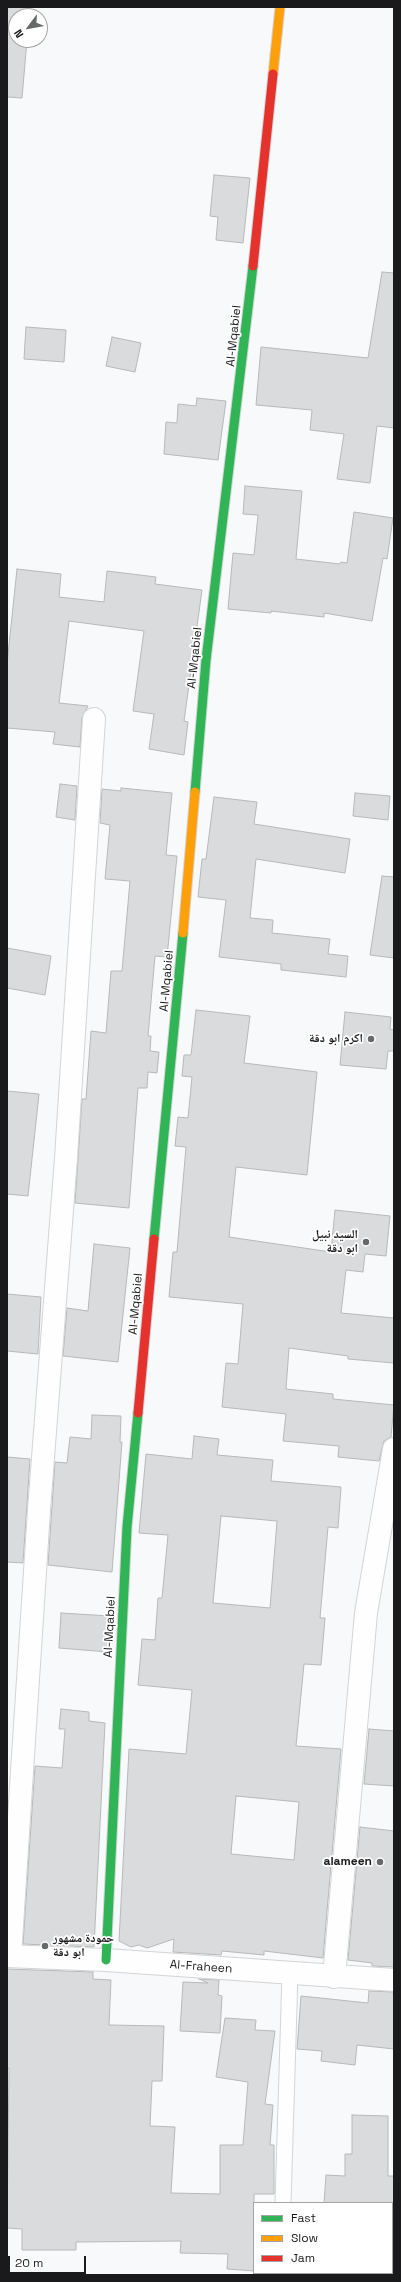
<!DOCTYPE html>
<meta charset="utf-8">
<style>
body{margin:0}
#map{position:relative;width:401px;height:2282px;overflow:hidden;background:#f7f9fb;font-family:"Space Grotesk",sans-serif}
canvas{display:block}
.frame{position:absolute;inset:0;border:8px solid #1a1a1c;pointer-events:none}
.legend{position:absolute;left:253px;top:2202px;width:140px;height:72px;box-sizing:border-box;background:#fff;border:1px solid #a3a3a4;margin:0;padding:5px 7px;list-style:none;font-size:12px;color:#1a1a1c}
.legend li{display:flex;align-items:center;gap:8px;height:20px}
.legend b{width:20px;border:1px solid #a3a3a4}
.north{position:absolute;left:8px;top:8px;width:40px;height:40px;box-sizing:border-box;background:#fff;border:1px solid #a3a3a4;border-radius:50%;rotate:238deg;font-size:11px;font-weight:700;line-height:16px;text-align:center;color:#1a1a1c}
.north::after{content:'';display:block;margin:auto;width:14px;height:18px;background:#67686a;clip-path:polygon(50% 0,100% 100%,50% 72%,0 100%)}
.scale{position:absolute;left:8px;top:2256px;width:78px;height:18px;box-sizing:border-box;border:2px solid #1a1a1c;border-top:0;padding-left:5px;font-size:12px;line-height:14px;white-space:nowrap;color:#1a1a1c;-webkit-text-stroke:3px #fff;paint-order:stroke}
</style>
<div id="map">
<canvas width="401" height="2282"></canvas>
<div class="frame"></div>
<ul class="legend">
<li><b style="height:5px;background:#30b455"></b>Fast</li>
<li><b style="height:5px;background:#ff9f0a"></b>Slow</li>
<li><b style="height:5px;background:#e5322d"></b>Jam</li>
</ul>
<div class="north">N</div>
<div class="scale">20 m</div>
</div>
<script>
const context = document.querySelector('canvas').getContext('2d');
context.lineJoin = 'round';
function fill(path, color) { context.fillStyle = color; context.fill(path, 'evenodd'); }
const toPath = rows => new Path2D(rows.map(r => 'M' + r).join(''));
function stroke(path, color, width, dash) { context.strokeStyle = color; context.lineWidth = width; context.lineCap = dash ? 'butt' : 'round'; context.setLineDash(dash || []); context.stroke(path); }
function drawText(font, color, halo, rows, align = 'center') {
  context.font = font + ' "Space Grotesk","Noto Naskh Arabic",sans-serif'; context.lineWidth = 3.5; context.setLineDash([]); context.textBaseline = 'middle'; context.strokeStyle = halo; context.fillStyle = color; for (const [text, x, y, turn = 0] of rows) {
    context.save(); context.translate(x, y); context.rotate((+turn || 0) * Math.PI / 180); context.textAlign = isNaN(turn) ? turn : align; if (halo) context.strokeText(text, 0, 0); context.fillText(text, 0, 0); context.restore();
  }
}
const building = toPath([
 [7,7,30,7,29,16,16,16,16,40,27,40,22,98,7,97,7,7],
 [214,175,250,178,243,243,216,240,218,217,210,216,214,175],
 [382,272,394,273,394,428,377,426,370,483,337,479,344,434,310,430,312,410,256,405,261,347,368,358,382,272],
 [26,327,66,330,64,362,24,359,26,327],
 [112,337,141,343,135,372,106,366,112,337],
 [197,398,226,401,218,460,164,454,166,422,177,423,178,404,196,406,197,398],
 [245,486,302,491,296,559,340,564,341,562,347,563,354,512,393,518,387,559,383,558,372,621,324,613,324,617,271,611,271,613,228,609,233,553,254,555,258,515,243,514,245,486],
 [17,569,61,574,59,597,104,602,107,571,156,577,155,584,202,590,184,721,188,722,184,755,149,749,154,714,133,711,144,631,69,621,59,703,88,706,82,718,80,747,53,744,55,732,7,728,7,664,17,569],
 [60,784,77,786,75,820,56,817,60,784],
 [121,788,172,793,166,855,177,856,167,957,155,956,148,1036,151,1036,150,1051,159,1052,157,1073,148,1072,147,1088,138,1088,129,1208,75,1203,82,1099,86,1099,91,1031,106,1033,111,971,122,971,130,881,105,879,110,825,100,823,102,789,121,791,121,788],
 [355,793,390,796,388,820,353,816,355,793],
 [214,797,257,802,254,824,350,839,345,873,256,859,250,918,273,920,272,933,330,939,328,954,348,956,346,977,281,970,281,964,219,957,226,900,198,897,202,859,206,859,214,797],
 [382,876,394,877,394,958,370,955,382,876],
 [7,948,51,956,45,995,7,988,7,948],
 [196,1010,250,1016,244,1063,317,1072,307,1175,236,1167,229,1237,331,1252,335,1210,390,1216,386,1256,365,1254,363,1272,346,1270,341,1313,394,1318,394,1363,348,1359,348,1356,289,1348,286,1389,333,1394,333,1399,394,1405,391,1437,384,1441,379,1461,338,1457,339,1446,283,1441,286,1414,222,1407,226,1363,238,1364,243,1304,169,1297,173,1252,177,1252,186,1147,175,1146,178,1117,188,1118,192,1077,182,1076,184,1055,191,1055,196,1010],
 [345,1012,391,1017,390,1029,394,1030,394,1051,388,1051,386,1069,340,1065,345,1012],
 [7,1091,39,1094,28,1196,7,1194,7,1091],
 [94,1244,130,1248,118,1362,63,1356,67,1308,88,1311,94,1244],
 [7,1294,41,1297,38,1354,7,1351,7,1294],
 [92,1415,121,1416,120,1442,122,1442,112,1572,48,1565,55,1462,67,1463,70,1437,91,1439,92,1415],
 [194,1436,219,1439,217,1455,273,1460,271,1481,341,1487,338,1528,328,1527,320,1618,325,1618,321,1665,304,1664,296,1746,341,1749,323,1958,264,1951,264,1955,222,1951,221,1955,173,1952,174,1939,147,1948,139,1945,131,1947,119,1941,129,1749,186,1754,192,1690,138,1685,142,1639,155,1640,158,1598,162,1598,168,1535,139,1533,146,1454,192,1459,194,1436],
 [221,1516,277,1521,270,1608,213,1603,221,1516],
 [236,1796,299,1802,294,1860,231,1854,236,1796],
 [7,1457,30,1459,23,1563,7,1562,7,1457],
 [61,1613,110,1616,108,1652,59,1648,61,1613],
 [61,1709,89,1712,89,1721,105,1723,94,1947,23,1944,35,1766,62,1768,65,1729,59,1729,61,1709],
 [369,1729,394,1731,394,1786,364,1784,369,1729],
 [360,1827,394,1831,394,1967,372,1966,372,1963,348,1960,360,1827],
 [7,1969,93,1972,93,1979,111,1980,109,2025,164,2026,162,2081,152,2081,150,2126,175,2127,171,2193,220,2194,220,2145,243,2145,248,2082,216,2077,225,2018,256,2020,255,2030,275,2031,265,2104,273,2105,270,2145,274,2145,274,2194,254,2194,254,2271,227,2269,228,2254,180,2253,181,2241,76,2242,76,2250,22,2250,22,2229,7,2228,9,2068,7,2068,7,1969],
 [199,1979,219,1980,218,1995,222,1996,220,2033,180,2031,183,1982,208,1983,199,1979],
 [369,1991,394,1992,394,2049,357,2045,355,2065,321,2061,322,2051,297,2049,301,1996,368,2003,369,1991],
 [352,2115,388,2116,388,2176,394,2176,394,2203,324,2203,326,2175,345,2176,345,2154,352,2154,352,2115]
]);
fill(building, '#dadbdd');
stroke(building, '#b6b8b9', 1);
const lane = toPath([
 [283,2203,290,1974],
 [281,2275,281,2273]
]);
const street = toPath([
 [7,1956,106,1960,394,1980],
 [10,1956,39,1510,66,1158,94,719],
 [334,1977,366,1613,394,1449]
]);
const fast = toPath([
 [195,792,206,660,253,266],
 [154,1239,183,933],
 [106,1960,127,1527,138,1413]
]);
const slow = toPath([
 [273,74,280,7],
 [183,933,195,792]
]);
const jam = toPath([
 [253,266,273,74],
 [138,1413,154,1239]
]);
stroke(lane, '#d3d4d6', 17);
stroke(street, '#d3d4d6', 24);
stroke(fast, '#d3d4d6', 11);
stroke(slow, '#d3d4d6', 11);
stroke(jam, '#d3d4d6', 11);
stroke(lane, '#fefefe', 15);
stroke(street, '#fefefe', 22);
stroke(fast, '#30b455', 9);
stroke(slow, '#ff9f0a', 9);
stroke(jam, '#e5322d', 9);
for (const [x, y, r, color] of [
 [371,1039,4,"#67686a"],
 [366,1242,4,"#67686a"],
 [380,1862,4,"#67686a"],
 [45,1946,4,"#67686a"]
]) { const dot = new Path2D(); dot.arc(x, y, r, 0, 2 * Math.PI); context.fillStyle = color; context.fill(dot); stroke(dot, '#fff', 1.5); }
drawText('12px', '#1a1a1c', '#fff', [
 ["Al-Mqabiel",234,336,-84],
 ["Al-Mqabiel",195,658,-84],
 ["Al-Mqabiel",167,981,-85],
 ["Al-Mqabiel",136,1304,-85],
 ["Al-Mqabiel",110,1627,-87],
 ["Al-Fraheen",201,1967,4]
]);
drawText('bold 12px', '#1a1a1c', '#fff', [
 ["اكرم ابو دقة",363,1039],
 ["السيد نبيل",358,1235],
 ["ابو دقة",358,1249],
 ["alameen",372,1862],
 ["حمودة مشهور",53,1939,"left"],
 ["ابو دقة",53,1953,"left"]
], 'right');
</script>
